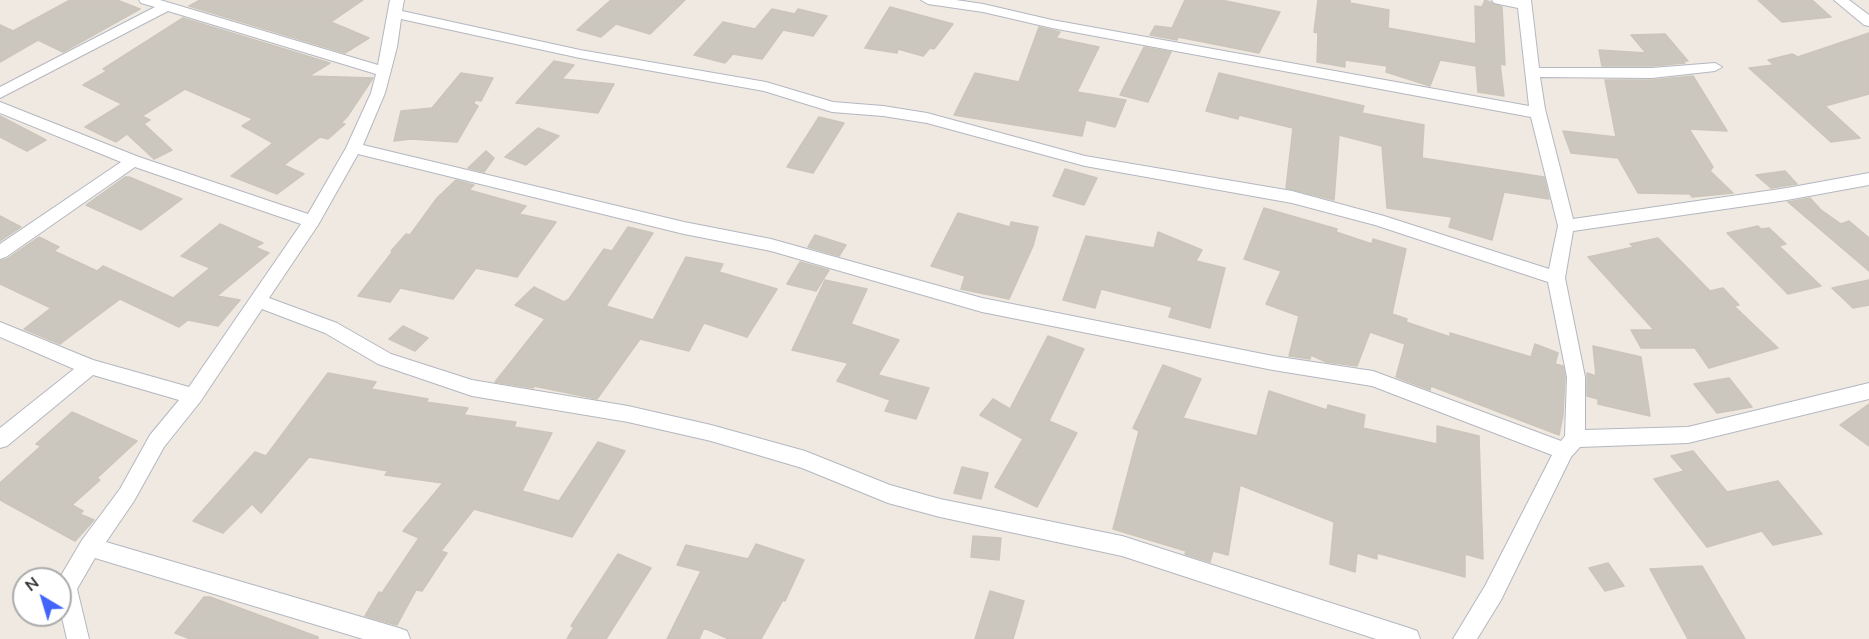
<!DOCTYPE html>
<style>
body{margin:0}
#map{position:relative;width:1869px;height:639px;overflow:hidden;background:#efe9e1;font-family:"Nunito Sans",sans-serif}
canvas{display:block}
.north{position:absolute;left:12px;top:567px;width:60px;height:60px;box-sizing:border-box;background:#fff;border:2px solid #ababab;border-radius:50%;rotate:322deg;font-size:16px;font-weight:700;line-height:24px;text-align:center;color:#2e2e2e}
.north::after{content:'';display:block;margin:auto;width:21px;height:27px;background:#4264fb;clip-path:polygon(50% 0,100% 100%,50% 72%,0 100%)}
</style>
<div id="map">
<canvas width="1869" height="639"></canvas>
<div class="north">N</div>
</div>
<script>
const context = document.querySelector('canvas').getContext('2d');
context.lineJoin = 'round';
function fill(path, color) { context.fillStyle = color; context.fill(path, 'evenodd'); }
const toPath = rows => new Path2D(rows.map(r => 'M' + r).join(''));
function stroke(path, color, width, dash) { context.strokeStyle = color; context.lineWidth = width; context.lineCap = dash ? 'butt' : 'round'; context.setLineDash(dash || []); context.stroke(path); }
const building = toPath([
 [70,0,117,0,140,9,63,52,38,40,0,62,0,25,13,31,70,0],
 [200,0,363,0,331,22,369,38,345,53,189,6,200,0],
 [611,0,685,0,650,34,616,24,601,37,577,30,611,0],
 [1185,0,1221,0,1280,12,1259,53,1178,37,1177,40,1150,35,1155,26,1172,28,1185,0],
 [1318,0,1350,0,1350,3,1389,10,1388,28,1476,44,1475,6,1482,7,1485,0,1502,7,1505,65,1500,64,1504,96,1478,92,1476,66,1440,60,1430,86,1386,72,1387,66,1345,60,1345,67,1317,62,1318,33,1314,32,1318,0],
 [1758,0,1812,0,1831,17,1782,22,1758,0],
 [890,7,953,24,934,49,930,48,923,56,898,49,897,53,865,48,890,7],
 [772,9,795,14,798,9,827,16,813,36,783,30,762,59,733,54,725,63,694,55,723,22,755,29,772,9],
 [183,18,330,63,309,76,373,78,347,117,341,123,345,124,328,139,320,137,284,165,304,174,277,194,231,176,273,143,242,126,253,119,185,89,142,116,150,120,144,124,172,150,154,159,127,134,116,142,85,127,122,104,83,85,107,71,103,69,183,18],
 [1039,27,1060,32,1056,38,1099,47,1077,92,1126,100,1115,127,1086,120,1082,136,954,115,975,73,1019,82,1039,27],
 [1869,33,1869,94,1825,106,1860,138,1831,142,1749,68,1774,65,1768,60,1792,54,1798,57,1869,33],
 [1665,34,1688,61,1683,61,1685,63,1652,66,1602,66,1599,50,1646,53,1631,35,1665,34],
 [1144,47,1171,52,1148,102,1120,95,1144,47],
 [554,61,574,65,562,79,614,84,598,113,516,103,554,61],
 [461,73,493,78,481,101,475,100,474,104,478,106,457,142,411,139,394,141,401,111,432,108,461,73],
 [1219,73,1364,106,1362,113,1424,125,1422,158,1544,177,1549,199,1504,192,1492,240,1449,227,1452,217,1387,208,1382,146,1339,135,1334,200,1286,188,1293,128,1239,115,1238,119,1206,111,1219,73],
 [1693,76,1727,131,1689,129,1713,167,1710,171,1733,193,1692,197,1690,194,1638,193,1618,158,1571,153,1563,131,1616,137,1605,80,1652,80,1693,76],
 [0,116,46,140,27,151,0,137,0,116],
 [819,117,844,123,813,173,787,167,819,117],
 [538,128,559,136,526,165,505,157,538,128],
 [486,151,494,158,484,172,468,168,486,151],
 [1065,169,1097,178,1084,205,1053,196,1065,169],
 [1785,171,1797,184,1771,188,1756,175,1785,171],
 [125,177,129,177,182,199,141,230,86,205,125,177],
 [456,180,474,185,469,190,526,206,519,214,556,222,517,277,476,268,453,299,400,288,390,302,358,296,393,251,391,251,406,234,410,235,437,198,456,180],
 [1810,198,1821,210,1841,224,1849,221,1869,238,1869,271,1788,202,1810,198],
 [1264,208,1337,229,1336,232,1372,244,1373,239,1406,249,1392,314,1407,319,1406,322,1450,337,1450,333,1531,357,1535,344,1558,353,1555,364,1563,366,1565,377,1563,415,1559,435,1431,386,1430,390,1396,377,1405,344,1370,332,1357,366,1326,362,1311,355,1310,359,1289,356,1299,316,1266,304,1281,271,1244,259,1264,208],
 [958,213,1010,227,1011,222,1038,227,1033,246,1009,299,961,289,965,276,931,266,958,213],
 [0,216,21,227,0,241,0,216],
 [220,224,263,243,255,247,269,253,217,296,240,300,218,326,188,320,179,327,120,299,60,344,24,329,51,308,0,284,0,261,7,259,39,237,59,247,54,251,97,271,103,266,173,298,210,268,181,256,220,224],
 [1758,226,1761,229,1769,228,1786,244,1779,246,1821,286,1788,294,1727,233,1758,226],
 [628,227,653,233,606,306,653,320,686,257,723,264,719,272,777,289,747,337,704,323,689,351,640,339,597,399,534,386,533,388,495,382,545,319,515,305,534,287,564,302,569,299,604,249,612,251,628,227],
 [1158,232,1202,250,1196,261,1225,268,1210,328,1169,317,1172,307,1101,289,1095,308,1063,300,1086,236,1154,248,1158,232],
 [815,235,846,245,839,256,808,247,815,235],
 [1658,238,1710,291,1723,288,1739,305,1734,306,1778,348,1709,368,1695,348,1641,348,1631,330,1654,330,1588,257,1634,247,1630,244,1658,238],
 [800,262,829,270,816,291,787,284,800,262],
 [825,280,867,289,851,324,899,340,878,375,929,388,916,419,885,411,890,400,837,381,848,363,792,350,825,280],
 [1869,280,1869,305,1853,308,1832,288,1869,280],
 [403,326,428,338,415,351,389,339,403,326],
 [1048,336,1084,349,1049,421,1077,433,1037,507,995,487,1023,439,980,415,993,399,1010,409,1048,336],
 [1593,346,1641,357,1650,416,1598,404,1598,399,1587,396,1587,373,1596,376,1593,346],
 [1163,365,1201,379,1183,418,1257,436,1269,391,1327,410,1328,405,1365,415,1363,428,1437,444,1437,426,1479,436,1483,559,1465,554,1465,577,1377,553,1377,559,1357,553,1355,572,1330,564,1334,522,1240,485,1228,555,1213,551,1210,562,1185,554,1186,551,1113,529,1139,431,1133,428,1163,365],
 [328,373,376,382,371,389,428,399,426,402,468,408,464,415,516,422,514,427,552,433,522,491,559,501,598,442,625,451,572,537,474,509,441,551,447,553,422,591,416,590,397,625,393,624,365,616,379,592,382,593,419,538,403,531,443,483,385,475,388,471,309,457,261,513,252,504,223,533,193,521,255,452,266,456,328,373],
 [1729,378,1752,407,1717,413,1694,384,1729,378],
 [1869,404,1869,446,1840,425,1869,404],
 [72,412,137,441,97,478,100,480,72,505,83,511,80,514,94,520,75,541,0,500,0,483,41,446,36,444,72,412],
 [1693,451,1727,492,1778,481,1822,534,1773,545,1762,531,1707,547,1654,479,1684,471,1671,456,1693,451],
 [962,467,988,473,981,499,954,493,962,467],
 [973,536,1001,538,999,560,971,557,973,536],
 [756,544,804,560,785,601,783,600,761,639,729,639,704,628,699,639,667,639,701,571,677,565,686,545,748,559,756,544],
 [618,554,651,568,606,639,567,639,574,627,571,626,618,554],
 [1608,563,1624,586,1605,591,1589,568,1608,563],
 [1702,566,1745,639,1688,639,1650,569,1702,566],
 [990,591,1024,601,1013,639,975,639,990,591],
 [204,597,210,597,318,637,318,639,190,639,175,633,204,597]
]);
fill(building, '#cbc7bf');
stroke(building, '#cbc5ba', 1.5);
const minor = toPath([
 [139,0,160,0,378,65,390,0,404,0,402,11,580,50,766,82,833,102,883,106,927,113,1085,156,1292,191,1384,216,1549,269,1558,226,1531,117,1052,28,983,12,928,4,921,0,956,0,983,4,1052,20,1529,106,1518,8,1494,3,1492,0,1531,0,1539,68,1652,68,1715,63,1722,67,1715,71,1652,78,1540,77,1545,109,1573,219,1787,188,1869,173,1869,185,1787,200,1573,231,1565,278,1585,377,1585,430,1688,427,1869,383,1869,399,1688,443,1580,447,1571,457,1501,600,1477,639,1453,639,1485,586,1552,455,1372,386,1273,370,982,312,771,251,684,234,358,154,318,225,269,298,337,323,391,354,472,380,628,406,711,425,805,451,890,485,940,499,1122,536,1409,628,1417,631,1420,639,1376,639,1122,556,940,517,888,503,802,468,711,441,628,422,472,396,378,364,325,333,262,309,200,402,164,447,134,501,106,542,399,628,407,631,410,639,363,639,95,558,77,589,89,639,67,639,60,609,59,579,82,540,120,489,150,435,179,400,93,375,7,446,0,448,0,428,74,369,0,337,0,322,93,360,189,387,301,224,135,167,6,257,0,259,0,244,121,162,0,113,0,102,139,157,308,214,346,148,371,93,376,74,168,11,0,98,0,87,155,7,141,3,139,0],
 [401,19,580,58,764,91,832,112,883,116,927,123,1085,166,1292,203,1375,225,1548,282,1567,377,1565,436,1561,441,1373,371,1273,356,982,298,771,239,684,222,363,145,385,93,397,47,401,19],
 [1834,0,1849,0,1869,15,1869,26,1864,25,1834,0]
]);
stroke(minor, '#b4b7c1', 2);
fill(minor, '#fff');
</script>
